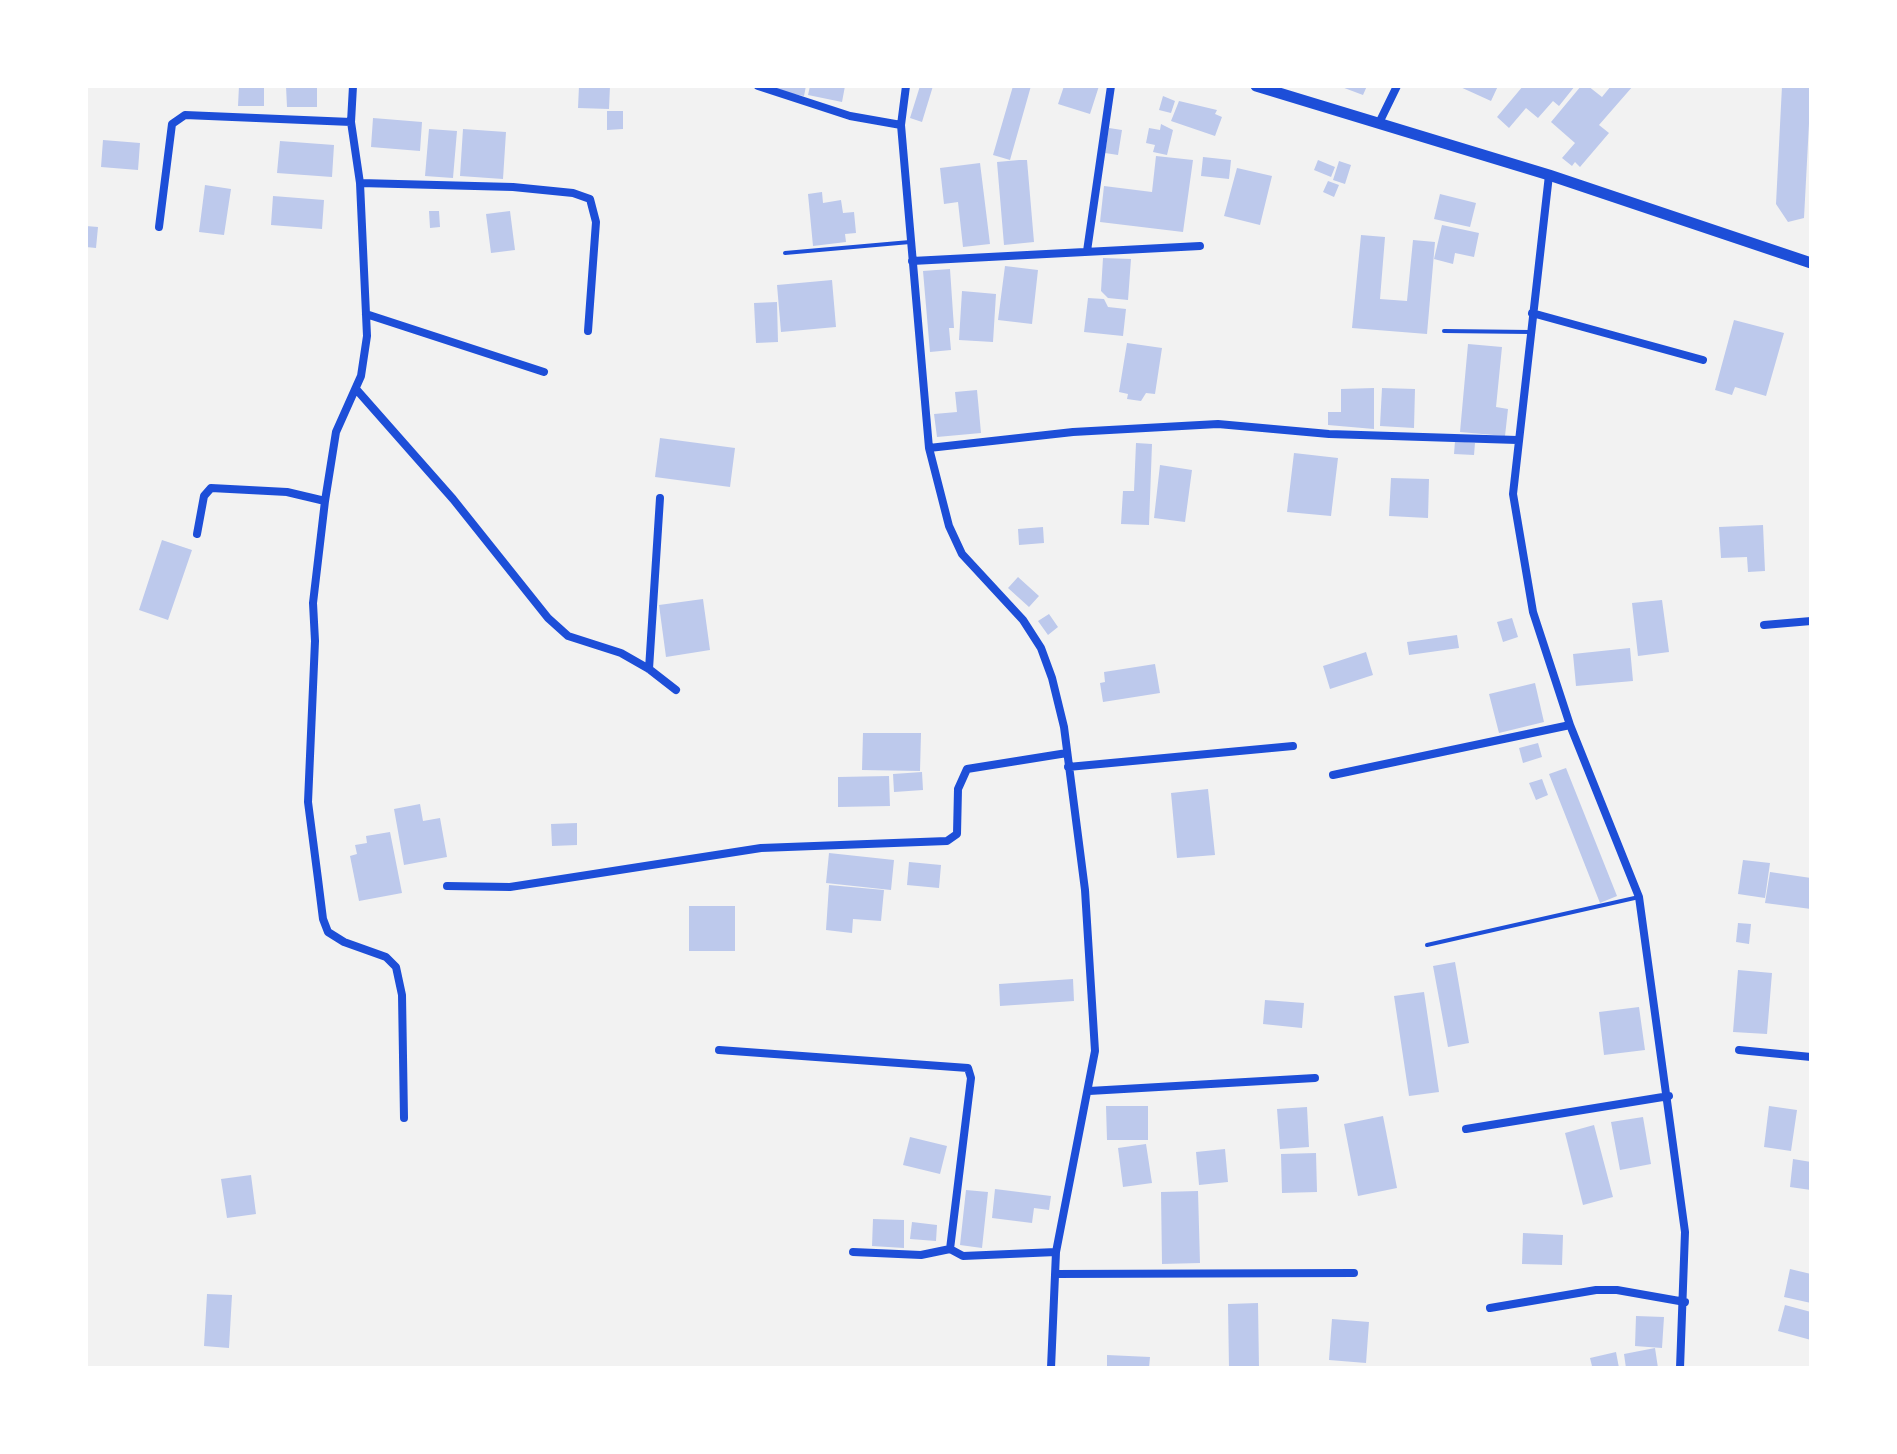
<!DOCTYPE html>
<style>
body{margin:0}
#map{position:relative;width:1897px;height:1454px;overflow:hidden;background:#f2f2f2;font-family:Poppins,sans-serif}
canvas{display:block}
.frame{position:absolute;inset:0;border:88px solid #fff;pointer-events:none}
</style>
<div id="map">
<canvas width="1897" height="1454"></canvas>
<div class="frame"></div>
</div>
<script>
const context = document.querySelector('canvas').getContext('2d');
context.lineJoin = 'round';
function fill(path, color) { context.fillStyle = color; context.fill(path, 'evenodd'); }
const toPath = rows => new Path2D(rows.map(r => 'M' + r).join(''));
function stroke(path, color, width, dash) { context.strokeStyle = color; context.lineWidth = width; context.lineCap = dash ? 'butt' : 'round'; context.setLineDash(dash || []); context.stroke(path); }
fill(toPath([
 [239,86,264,86,264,106,238,106],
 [286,86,317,86,317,107,287,107],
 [579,86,610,86,609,109,578,108],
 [777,86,806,86,804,96,776,91],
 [810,86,845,86,842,102,808,95],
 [920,86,933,86,922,122,910,118],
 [1013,86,1031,86,1010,160,993,155],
 [1064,86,1099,86,1090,114,1058,104],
 [1339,86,1367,86,1363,95],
 [1458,86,1498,86,1491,101],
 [1523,86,1575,86,1559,106,1553,101,1538,118,1526,108,1509,128,1497,117],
 [1581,86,1588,86,1602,97,1611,86,1633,86,1599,125,1609,133,1580,167,1575,162,1572,166,1562,158,1575,143,1551,122],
 [1782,86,1811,86,1804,218,1788,222,1776,204],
 [1163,96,1175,101,1171,113,1159,110],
 [1179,101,1217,110,1215,114,1222,117,1215,136,1171,121],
 [607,111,623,111,623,129,607,130],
 [373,118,422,122,420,151,371,147],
 [1161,124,1173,130,1167,155,1153,152,1155,145,1146,143,1149,128,1160,130],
 [1109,128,1122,130,1118,155,1105,153],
 [429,129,457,131,453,178,425,176],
 [463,129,506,132,503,179,460,176],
 [103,140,140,143,138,170,101,167],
 [280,141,334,145,332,177,277,173],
 [1156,156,1193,160,1183,232,1100,222,1104,186,1152,192],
 [1203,157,1231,160,1229,179,1201,176],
 [1019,160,1027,160,1034,242,1004,245,997,162],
 [1318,160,1335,167,1331,177,1314,170],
 [1339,161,1351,165,1345,184,1333,180],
 [980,163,990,244,963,247,958,202,944,204,940,168],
 [1237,168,1272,176,1260,225,1224,216],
 [1328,181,1339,185,1334,197,1323,192],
 [205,185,231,189,224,235,199,232],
 [822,192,823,203,841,200,843,213,854,212,856,233,845,234,846,242,813,246,808,194],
 [1440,194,1476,203,1470,227,1434,219],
 [273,196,324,200,322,229,271,225],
 [429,211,439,211,440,227,430,228],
 [510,211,515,250,491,253,486,214],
 [1442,225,1479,233,1474,257,1455,253,1453,264,1434,259],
 [86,226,98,227,96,248,86,247],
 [1361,235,1385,237,1380,299,1407,301,1413,240,1435,242,1427,334,1352,328],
 [1103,258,1131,259,1128,300,1108,298,1101,291],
 [1005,266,1038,270,1032,324,998,320],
 [950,269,954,328,949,328,951,350,930,352,923,271],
 [832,280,836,327,781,332,777,285],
 [962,291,996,294,993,342,959,340],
 [1088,298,1104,299,1108,307,1126,309,1123,336,1084,332],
 [777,302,778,342,756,343,754,303],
 [1734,320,1784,333,1766,396,1735,387,1732,395,1715,390],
 [1127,343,1162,348,1155,394,1146,393,1141,401,1127,399,1128,394,1119,392],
 [1468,344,1502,347,1496,407,1508,409,1505,436,1460,432],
 [1374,388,1374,429,1328,425,1328,412,1341,412,1341,389],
 [1382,388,1415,389,1414,428,1380,426],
 [977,390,981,433,937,437,934,414,957,412,955,392],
 [660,438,735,448,730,487,655,477],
 [1455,441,1475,443,1474,455,1454,454],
 [1136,443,1152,444,1149,525,1121,524,1123,491,1134,491],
 [1294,453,1338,458,1331,516,1287,512],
 [1160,465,1192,470,1185,522,1154,518],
 [1391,478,1429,479,1428,518,1389,516],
 [1763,525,1765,571,1748,572,1747,557,1721,558,1719,527],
 [1043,527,1044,543,1019,545,1018,529],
 [162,540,192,550,168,620,139,610],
 [1018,577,1039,596,1029,607,1008,588],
 [703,599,710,650,666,657,659,605],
 [1662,600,1669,652,1638,656,1632,603],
 [1049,614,1058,627,1048,635,1038,621],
 [1512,618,1518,637,1503,642,1497,622],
 [1457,635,1459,648,1409,655,1407,642],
 [1630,648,1633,681,1576,686,1573,654],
 [1366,652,1373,675,1330,689,1323,666],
 [1155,664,1160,693,1103,702,1100,683,1105,682,1104,672],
 [1535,683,1544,722,1499,733,1489,694],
 [863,733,921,733,920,771,862,770],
 [1538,743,1542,757,1523,763,1519,748],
 [1566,768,1617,896,1600,903,1549,774],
 [922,772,923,790,894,792,893,774],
 [889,776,890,806,838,807,838,777],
 [1542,779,1548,795,1536,800,1529,783],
 [1208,789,1215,855,1177,858,1171,793],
 [420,804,423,821,440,818,447,857,404,865,394,809],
 [577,823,577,845,552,846,551,824],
 [390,832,402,893,359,901,350,856,357,854,355,845,367,843,366,836],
 [829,853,894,860,891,890,826,883],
 [1743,860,1770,863,1765,898,1738,894],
 [909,862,941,865,939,888,907,885],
 [1770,872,1811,878,1811,909,1765,903],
 [829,885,884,890,881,921,853,919,852,933,826,930],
 [689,906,735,906,735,951,689,951],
 [1738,923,1751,924,1749,944,1736,942],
 [1455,962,1469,1043,1448,1047,1433,966],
 [1738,970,1772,973,1767,1034,1733,1032],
 [1073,979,1074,1001,1000,1006,999,984],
 [1424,992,1439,1092,1409,1096,1394,996],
 [1265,1000,1304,1003,1302,1028,1263,1024],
 [1639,1007,1645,1050,1604,1055,1599,1012],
 [1106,1106,1148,1106,1148,1140,1107,1140],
 [1769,1106,1797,1110,1791,1151,1764,1147],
 [1307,1107,1309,1147,1280,1149,1277,1109],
 [1383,1116,1397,1188,1358,1196,1344,1124],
 [1643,1117,1651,1164,1620,1170,1611,1122],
 [1594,1125,1613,1197,1583,1205,1565,1133],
 [910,1137,947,1146,940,1174,903,1165],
 [1146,1144,1152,1183,1123,1187,1118,1148],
 [1225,1149,1228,1182,1199,1185,1196,1152],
 [1316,1153,1317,1192,1282,1193,1281,1154],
 [1793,1159,1811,1162,1811,1190,1790,1187],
 [251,1175,256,1214,227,1218,221,1179],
 [995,1189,1051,1196,1049,1210,1034,1208,1032,1223,992,1218],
 [966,1190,988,1192,982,1248,960,1245],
 [1198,1191,1200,1263,1162,1264,1161,1192],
 [873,1219,904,1220,904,1248,872,1246],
 [912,1222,937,1225,936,1241,910,1239],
 [1523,1233,1563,1235,1562,1265,1522,1264],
 [1790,1269,1811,1274,1811,1303,1784,1297],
 [207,1294,232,1295,229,1348,204,1346],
 [1258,1303,1259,1368,1229,1368,1228,1304],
 [1785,1305,1811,1312,1811,1340,1778,1331],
 [1636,1316,1664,1317,1662,1348,1635,1346],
 [1332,1319,1369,1322,1366,1363,1329,1360],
 [1655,1348,1658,1368,1626,1368,1624,1354],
 [1616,1352,1619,1368,1587,1368,1592,1366,1590,1358],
 [1107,1355,1150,1357,1149,1368,1107,1368]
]), '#bdc9ec');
stroke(toPath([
 [785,253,910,242],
 [1444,331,1530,332],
 [1427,945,1639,897]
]), '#1d4ed8', 4);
stroke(toPath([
 [758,86,850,116,901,125],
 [906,86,901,125,929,448,949,526,962,554,1023,620,1041,648,1052,678,1064,727,1085,890,1095,1051,1056,1252,1051,1368],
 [1379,123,1397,86],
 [1549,175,1513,494,1533,612,1570,725,1639,897,1685,1232,1680,1368],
 [360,183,513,187,573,193,590,199,596,222,588,331],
 [159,227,172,124,185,115,351,122],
 [1087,251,1111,86],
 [912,261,1200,246],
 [1532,313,1703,360],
 [366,314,544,372],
 [356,389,453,499,548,618,568,636,621,653,649,669,676,690],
 [929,448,1073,432,1218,424,1329,434,1517,440],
 [325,501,313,603,315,641,308,802,318,879,323,919,328,932,344,942,386,957,396,967,402,995,404,1118],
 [197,534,204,496,211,488,287,492,325,501,336,432,361,376,367,336,360,183,351,122,353,86],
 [1764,625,1811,621],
 [649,669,660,498],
 [1068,767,1293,746],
 [1333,775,1570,725],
 [447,886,510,887,761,848,947,841,957,834,958,789,967,769,1067,753],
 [719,1050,968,1068,971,1078,950,1249,963,1256,1056,1252],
 [1739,1050,1811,1057],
 [1089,1091,1315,1078],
 [1466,1129,1669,1096],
 [853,1252,921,1255,950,1249],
 [1055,1274,1354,1273],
 [1490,1308,1596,1290,1617,1290,1685,1302]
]), '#1d4ed8', 8);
stroke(toPath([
 [1256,86,1549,175,1811,263]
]), '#1d4ed8', 11);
</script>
